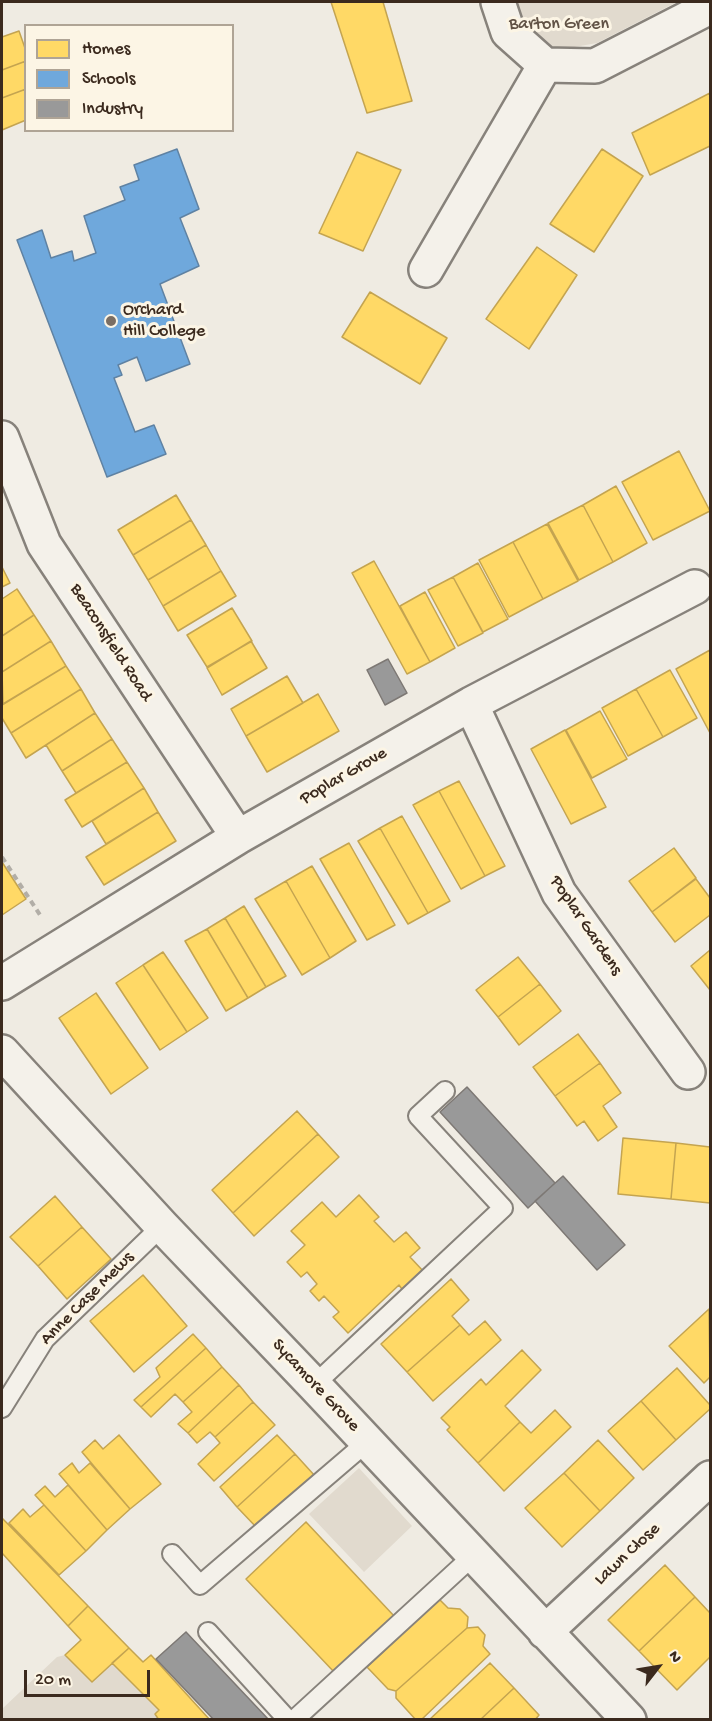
<!DOCTYPE html>
<style>
body{margin:0}
#map{position:relative;width:712px;height:1721px;overflow:hidden;background:#efebe2;font-family:"Gochi Hand",sans-serif}
canvas{display:block}
.frame{position:absolute;inset:0;border:3px solid #3b2a1e;pointer-events:none}
.legend{position:absolute;left:24px;top:24px;width:210px;height:108px;box-sizing:border-box;background:#fcf5e5;border:2px solid #afa495;margin:0;padding:8px 10px;list-style:none;font-size:18px;color:#3b2a1e}
.legend li{display:flex;align-items:center;gap:12px;height:30px}
.legend b{width:30px;border:2px solid #afa495}
.north{position:absolute;left:628px;top:1637px;width:60px;height:60px;-webkit-text-stroke:4px #fcf5e5;paint-order:stroke;rotate:59deg;font-size:16px;font-weight:700;line-height:24px;text-align:center;color:#3b2a1e}
.north::after{content:'';display:block;margin:auto;width:21px;height:27px;background:#3b2a1e;clip-path:polygon(50% 0,100% 100%,50% 72%,0 100%)}
.scale{position:absolute;left:24px;top:1670px;width:126px;height:27px;box-sizing:border-box;border:3px solid #3b2a1e;border-top:0;padding-left:8px;font-size:18px;line-height:21px;white-space:nowrap;color:#3b2a1e;-webkit-text-stroke:4px #fcf5e5;paint-order:stroke}
</style>
<div id="map">
<canvas width="712" height="1721"></canvas>
<div class="frame"></div>
<ul class="legend">
<li><b style="height:16px;background:#ffd966"></b>Homes</li>
<li><b style="height:16px;background:#6fa8dc"></b>Schools</li>
<li><b style="height:16px;background:#999"></b>Industry</li>
</ul>
<div class="north">N</div>
<div class="scale">20 m</div>
</div>
<script>
const context = document.querySelector('canvas').getContext('2d');
context.lineJoin = 'round';
function fill(path, color) { context.fillStyle = color; context.fill(path, 'evenodd'); }
const toPath = rows => new Path2D(rows.map(r => 'M' + r).join(''));
function stroke(path, color, width, dash) { context.strokeStyle = color; context.lineWidth = width; context.lineCap = dash ? 'butt' : 'round'; context.setLineDash(dash || []); context.stroke(path); }
function drawText(font, color, halo, rows, align = 'center') {
  context.font = font + ' "Gochi Hand",sans-serif'; context.lineWidth = 6; context.setLineDash([]); context.textBaseline = 'middle'; context.strokeStyle = halo; context.fillStyle = color; for (const [text, x, y, turn = 0] of rows) {
    context.save(); context.translate(x, y); context.rotate((+turn || 0) * Math.PI / 180); context.textAlign = isNaN(turn) ? turn : align; if (halo) context.strokeText(text, 0, 0); context.fillText(text, 0, 0); context.restore();
  }
}
fill(toPath([
 [515,2,677,2,597,43,552,51,521,23],
 [359,1468,412,1526,364,1572,309,1514],
 [129,1648,143,1661,151,1655,210,1719,2,1720,2,1709,57,1657,65,1655,92,1682]
]), '#e1dace');
const homes = toPath([
 [331,2,383,2,412,101,367,113,331,2],
 [19,31,26,51,26,61,2,70,2,37,19,31],
 [26,61,26,89,2,98,2,70,26,61],
 [26,89,26,120,2,130,2,98,26,89],
 [710,93,710,146,650,175,632,133,710,93],
 [602,149,643,176,594,252,550,224,602,149],
 [357,152,401,170,363,251,319,233,357,152],
 [537,247,577,275,529,349,486,319,537,247],
 [370,292,447,338,420,384,342,337,370,292],
 [679,451,710,511,653,540,622,482,679,451],
 [616,486,647,543,613,562,583,505,616,486],
 [176,495,191,520,133,555,118,530,176,495],
 [583,505,613,562,579,580,548,523,583,505],
 [191,520,206,545,148,580,133,555,191,520],
 [547,524,578,581,543,599,513,542,547,524],
 [513,542,543,599,509,617,479,560,513,542],
 [206,545,221,571,163,606,148,580,206,545],
 [374,561,430,662,407,674,352,573,374,561],
 [478,563,508,619,483,632,453,577,478,563],
 [2,567,10,583,2,587,2,567],
 [221,571,236,596,178,631,163,606,221,571],
 [453,577,483,633,458,646,428,590,453,577],
 [17,589,34,615,2,636,2,599,17,589],
 [425,592,455,648,430,662,400,606,425,592],
 [232,608,252,641,207,667,187,635,232,608],
 [34,615,51,641,2,672,2,636,34,615],
 [51,641,66,666,3,704,2,672,51,641],
 [251,641,267,668,222,695,207,668,251,641],
 [710,650,710,733,676,669,710,650],
 [66,666,81,689,11,733,2,718,2,705,66,666],
 [670,670,697,718,663,737,636,689,670,670],
 [287,676,303,703,246,736,231,709,287,676],
 [81,689,95,713,26,758,11,733,81,689],
 [636,689,663,737,628,756,602,708,636,689],
 [318,694,339,731,267,772,246,736,318,694],
 [600,711,627,759,592,778,566,730,600,711],
 [95,713,112,739,62,771,46,745,95,713],
 [565,730,606,807,571,824,531,749,565,730],
 [112,739,127,762,76,793,62,771,112,739],
 [127,762,144,788,82,827,65,800,127,762],
 [459,781,505,866,485,876,439,791,459,781],
 [144,788,158,812,106,844,92,821,144,788],
 [439,791,485,876,461,889,413,805,439,791],
 [158,812,176,841,104,885,86,857,158,812],
 [402,816,450,901,428,913,380,828,402,816],
 [380,828,428,913,408,924,358,841,380,828],
 [349,843,395,925,367,940,320,859,349,843],
 [674,848,696,878,652,912,629,881,674,848],
 [2,862,26,899,2,915,2,862],
 [312,866,356,941,330,958,286,881,312,866],
 [696,879,710,898,710,915,675,942,652,912,696,879],
 [286,881,330,958,302,975,255,899,286,881],
 [244,906,286,976,266,987,225,918,244,906],
 [225,918,266,987,248,998,207,929,225,918],
 [207,929,248,998,226,1011,185,941,207,929],
 [710,950,710,990,691,966,710,950],
 [163,952,208,1018,187,1032,143,965,163,952],
 [518,957,540,984,498,1017,476,990,518,957],
 [143,965,187,1032,160,1050,116,983,143,965],
 [540,984,561,1011,519,1045,498,1017,540,984],
 [96,993,148,1068,111,1094,59,1018,96,993],
 [578,1034,600,1063,555,1096,533,1067,578,1034],
 [600,1063,621,1093,603,1106,617,1127,598,1141,584,1121,577,1126,555,1096,600,1063],
 [297,1111,318,1134,233,1213,212,1190,297,1111],
 [318,1134,339,1157,254,1236,233,1213,318,1134],
 [623,1138,676,1143,671,1199,618,1194,623,1138],
 [676,1143,710,1147,710,1203,671,1199,676,1143],
 [359,1195,379,1217,374,1221,394,1242,406,1232,420,1248,410,1257,425,1273,404,1292,399,1285,348,1333,333,1317,339,1312,324,1296,319,1301,310,1291,317,1284,307,1272,301,1277,287,1262,305,1245,291,1231,322,1202,336,1217,359,1195],
 [55,1196,82,1227,38,1266,10,1237,55,1196],
 [82,1227,111,1259,67,1299,38,1266,82,1227],
 [143,1275,187,1326,134,1372,90,1321,143,1275],
 [451,1279,469,1300,452,1316,460,1325,407,1372,381,1344,451,1279],
 [709,1309,710,1377,704,1383,669,1346,709,1309],
 [485,1321,501,1340,433,1401,407,1372,460,1325,469,1335,485,1321],
 [193,1334,206,1348,141,1407,134,1400,160,1377,156,1368,193,1334],
 [206,1348,222,1367,183,1402,175,1394,151,1417,141,1407,206,1348],
 [522,1350,541,1370,505,1406,520,1422,478,1463,447,1430,450,1427,441,1418,481,1379,486,1385,522,1350],
 [222,1367,239,1385,188,1433,178,1424,192,1412,183,1402,222,1367],
 [677,1368,710,1405,710,1409,676,1440,641,1401,677,1368],
 [239,1385,253,1402,215,1437,210,1432,197,1443,188,1433,239,1385],
 [641,1401,676,1440,643,1470,608,1431,641,1401],
 [253,1402,275,1425,214,1481,198,1464,220,1443,215,1437,253,1402],
 [555,1410,571,1427,504,1491,478,1463,520,1422,531,1433,555,1410],
 [119,1435,161,1484,130,1509,82,1452,95,1440,103,1449,119,1435],
 [277,1435,295,1454,237,1507,220,1487,277,1435],
 [598,1440,634,1478,600,1511,564,1473,598,1440],
 [295,1454,315,1476,257,1528,237,1507,295,1454],
 [72,1463,79,1473,90,1463,130,1509,107,1530,59,1474,72,1463],
 [564,1473,600,1511,562,1547,525,1508,564,1473],
 [68,1485,107,1530,86,1551,35,1495,45,1486,55,1497,68,1485],
 [44,1505,86,1551,59,1575,9,1523,23,1509,30,1517,44,1505],
 [2,1518,88,1606,68,1626,2,1553,2,1518],
 [306,1522,395,1617,335,1673,246,1579,306,1522],
 [665,1565,695,1597,639,1651,608,1620,665,1565],
 [695,1597,710,1613,710,1657,677,1690,639,1651,695,1597],
 [439,1599,448,1608,460,1609,468,1617,467,1628,396,1691,388,1689,367,1667,439,1599],
 [88,1606,129,1648,92,1682,65,1655,81,1640,68,1626,88,1606],
 [478,1627,485,1635,483,1646,490,1654,421,1720,416,1720,396,1698,396,1691,467,1628,478,1627],
 [129,1648,143,1662,151,1655,210,1720,159,1720,155,1714,159,1710,112,1663,129,1648],
 [490,1663,514,1688,480,1720,429,1720,490,1663],
 [514,1688,539,1715,535,1720,480,1720,514,1688]
]);
fill(homes, '#ffd966');
stroke(homes, '#c4a450', 1.5);
const schools = toPath([
 [177,149,199,209,180,218,199,266,160,284,190,364,146,381,137,357,118,365,122,375,114,378,135,432,154,425,166,454,107,477,17,240,42,230,51,258,72,251,74,261,96,253,84,216,125,200,120,187,139,180,134,165,177,149]
]);
fill(schools, '#6fa8dc');
stroke(schools, '#5f82a3', 1.5);
const industry = toPath([
 [388,659,407,693,385,705,367,670,388,659],
 [467,1087,555,1183,528,1208,440,1112,467,1087],
 [563,1176,625,1245,597,1270,535,1201,563,1176],
 [186,1632,269,1720,214,1720,156,1659,186,1632]
]);
fill(industry, '#999');
stroke(industry, '#7d7874', 1.5);
const lane = toPath([
 [314,1385,503,1208,418,1116,445,1091],
 [2,1408,45,1339,162,1226],
 [172,1554,200,1585,367,1442],
 [208,1632,288,1720],
 [294,1720,474,1555]
]);
const street = toPath([
 [498,2,508,32,545,65,595,66,710,7],
 [426,270,545,65],
 [2,438,44,544,238,837],
 [471,704,559,893,688,1072],
 [2,983,238,837,471,704,695,587],
 [2,1052,162,1226,314,1385,629,1720],
 [545,1632,710,1478]
]);
stroke(lane, '#87827b', 22);
stroke(street, '#87827b', 38);
stroke(toPath([
 [2,857,40,915]
]), '#b2aea7', 4, [6, 4.5]);
stroke(lane, '#f4f1ea', 18);
stroke(street, '#f4f1ea', 33);
for (const [x, y, r, color] of [
 [111,321,6,"#7a6e63"]
]) { const dot = new Path2D(); dot.arc(x, y, r, 0, 2 * Math.PI); context.fillStyle = color; context.fill(dot); stroke(dot, '#fcf5e5', 2); }
drawText('18px', '#625346', '#fcf5e5', [
 ["Barton Green",559,25]
]);
drawText('18px', '#3b2a1e', '#fcf5e5', [
 ["Orchard",123,311],
 ["Hill College",123,332]
], 'left');
drawText('18px', '#3b2a1e', '#fcf5e5', [
 ["Beaconsfield Road",110,643,57],
 ["Poplar Grove",344,777,-30],
 ["Poplar Gardens",585,926,56],
 ["Anne Case Mews",88,1299,-45],
 ["Sycamore Grove",315,1386,47],
 ["Lawn Close",628,1555,-43]
]);
</script>
